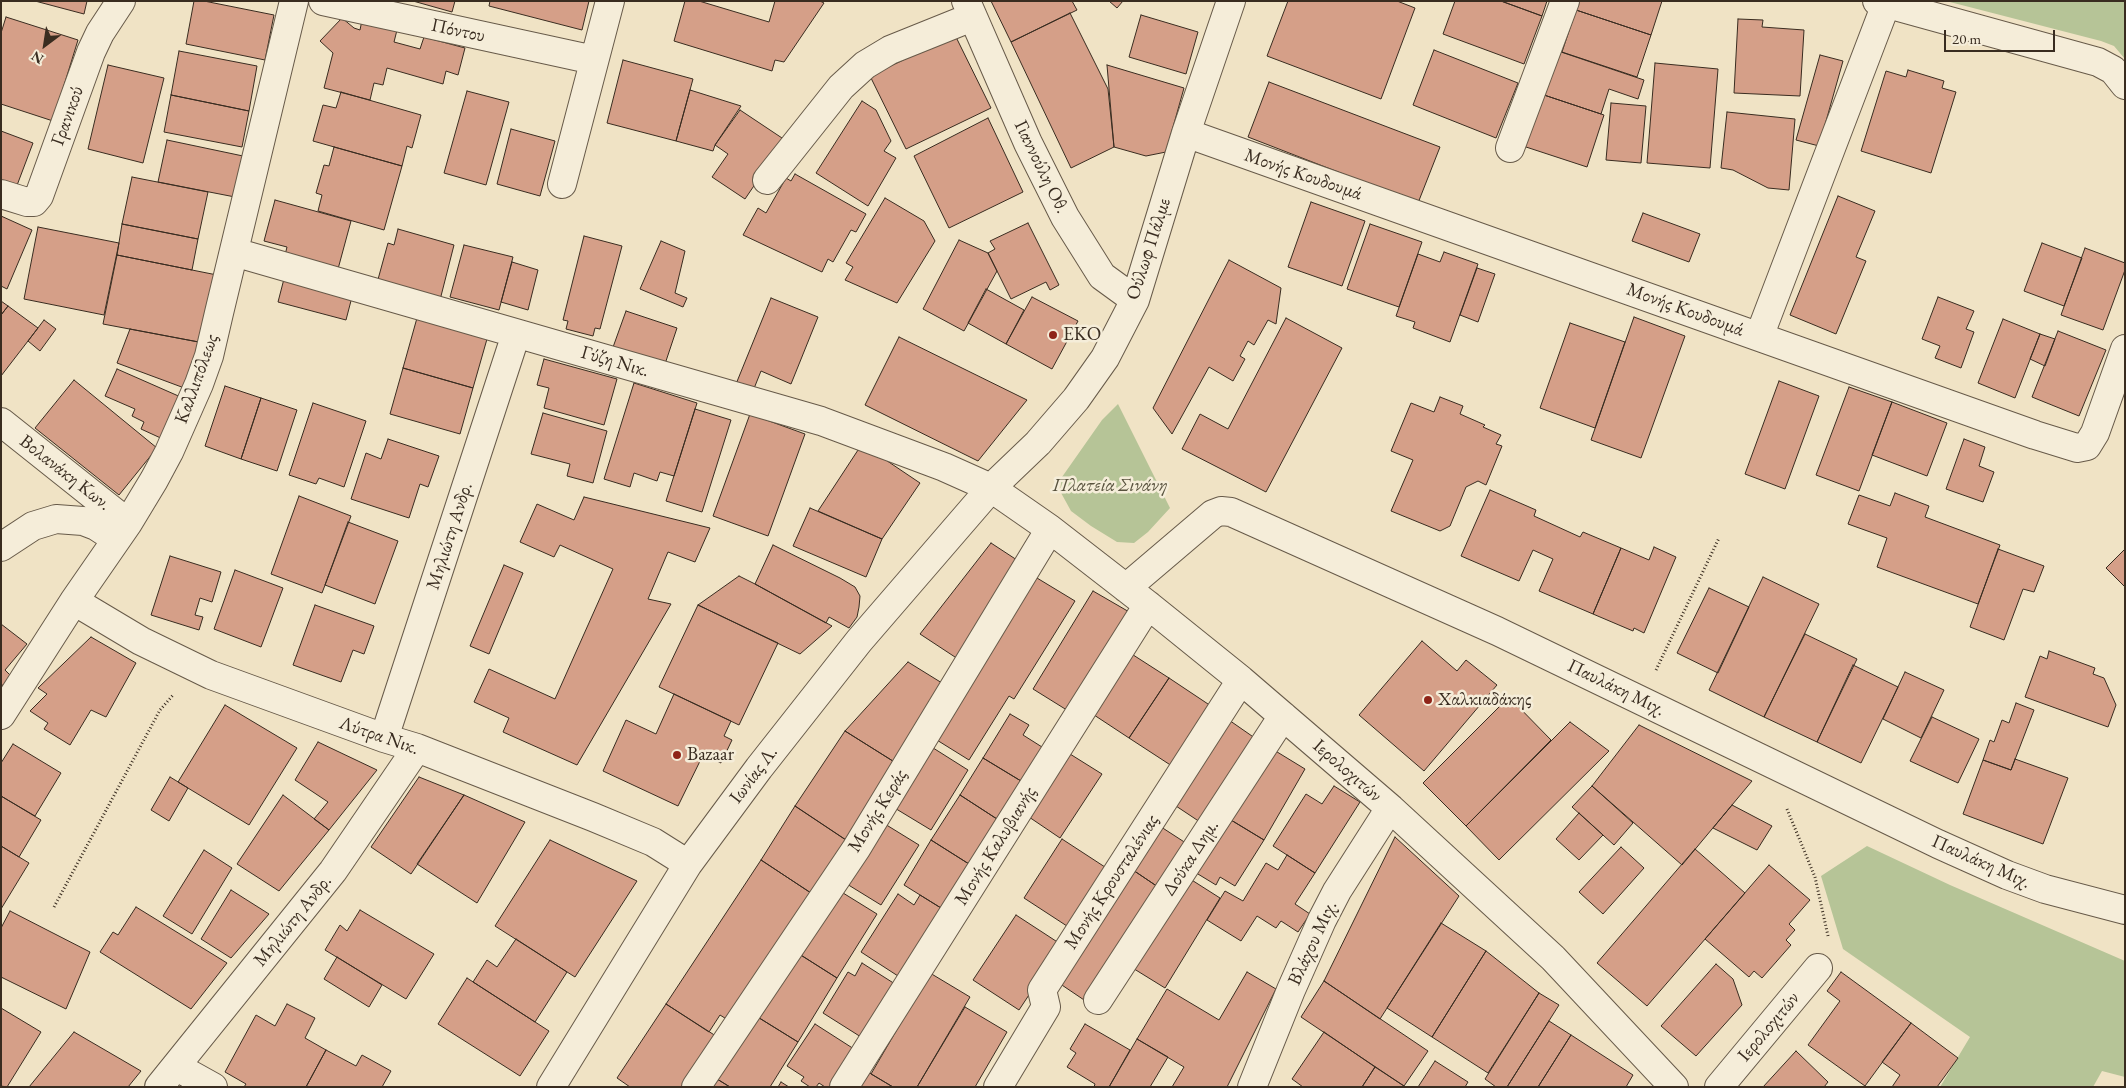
<!DOCTYPE html>
<meta charset="utf-8">
<style>
body{margin:0}
#map{position:relative;width:2126px;height:1088px;overflow:hidden;background:#f0e3c5;font-family:"EB Garamond",serif}
canvas{display:block}
.frame{position:absolute;inset:0;border:2px solid #392c20;pointer-events:none}
.north{position:absolute;left:20px;top:20px;width:50px;height:50px;-webkit-text-stroke:4px #f5edd9;paint-order:stroke;rotate:211deg;font-size:14px;font-weight:700;line-height:20px;text-align:center;color:#392c20}
.north::after{content:'';display:block;margin:auto;width:18px;height:22px;background:#392c20;clip-path:polygon(50% 0,100% 100%,50% 72%,0 100%)}
.scale{position:absolute;left:1944px;top:30px;width:111px;height:22px;box-sizing:border-box;border:2px solid #392c20;border-top:0;padding-left:6px;font-size:15px;line-height:18px;white-space:nowrap;color:#392c20;-webkit-text-stroke:4px #f5edd9;paint-order:stroke}
</style>
<div id="map">
<canvas width="2126" height="1088"></canvas>
<div class="frame"></div>
<div class="north">N</div>
<div class="scale">20 m</div>
</div>
<script>
const context = document.querySelector('canvas').getContext('2d');
context.lineJoin = 'round';
function fill(path, color) { context.fillStyle = color; context.fill(path, 'evenodd'); }
const toPath = rows => new Path2D(rows.map(r => 'M' + r).join(''));
function stroke(path, color, width, dash) { context.strokeStyle = color; context.lineWidth = width; context.lineCap = dash ? 'butt' : 'round'; context.setLineDash(dash || []); context.stroke(path); }
function drawText(font, color, halo, rows, align = 'center') {
  context.font = font + ' "EB Garamond",serif'; context.lineWidth = 5; context.setLineDash([]); context.textBaseline = 'middle'; context.strokeStyle = halo; context.fillStyle = color; for (const [text, x, y, turn = 0] of rows) {
    context.save(); context.translate(x, y); context.rotate((+turn || 0) * Math.PI / 180); context.textAlign = isNaN(turn) ? turn : align; if (halo) context.strokeText(text, 0, 0); context.fillText(text, 0, 0); context.restore();
  }
}
fill(toPath([
 [1946,1,2125,1,2125,59,2114,46,2101,41],
 [1118,404,1170,508,1148,532,1134,543,1117,542,1091,526,1071,511,1060,491,1062,477,1102,420],
 [1867,846,1950,885,2125,961,2125,1077,2102,1071,2093,1087,1940,1087,1970,1037,1843,949,1821,876]
]), '#b6c497');
const building = toPath([
 [35,1,87,1,84,14,35,1],
 [194,1,204,1,274,15,265,60,186,44,194,1],
 [413,1,455,1,452,12,413,1],
 [490,1,589,1,582,30,489,6,490,1],
 [685,1,699,1,769,22,775,1,820,1,824,3,784,62,775,60,772,71,674,41,685,1],
 [991,1,1072,1,1077,10,1011,42,991,1],
 [1109,1,1123,1,1117,8,1109,1],
 [1288,1,1397,1,1415,8,1381,99,1267,56,1288,1],
 [1455,1,1501,1,1542,16,1524,64,1443,34,1455,1],
 [1501,1,1547,1,1542,16,1501,1],
 [1579,1,1662,1,1651,35,1576,10,1579,1],
 [1576,10,1651,35,1637,77,1562,52,1576,10],
 [1070,13,1108,89,1114,147,1071,168,1011,42,1070,13],
 [1141,15,1198,32,1186,74,1129,57,1141,15],
 [6,17,78,40,53,121,1,104,1,33,6,17],
 [342,18,354,28,360,30,362,20,397,30,394,42,420,49,424,37,465,48,458,75,446,71,443,84,387,68,383,85,374,83,370,100,324,88,333,53,320,41,342,18],
 [1738,19,1763,20,1762,27,1804,30,1800,96,1734,93,1738,19],
 [955,35,991,108,906,149,870,76,955,35],
 [1434,50,1518,83,1496,138,1413,105,1434,50],
 [1555,50,1644,80,1638,99,1609,89,1601,114,1541,94,1555,50],
 [179,51,257,66,249,111,171,95,179,51],
 [1820,55,1843,61,1819,146,1796,140,1820,55],
 [623,60,693,79,676,141,607,123,623,60],
 [1655,63,1718,69,1710,168,1647,163,1655,63],
 [108,65,164,78,143,163,88,149,108,65],
 [1107,65,1184,88,1166,152,1146,156,1114,147,1107,65],
 [1908,70,1944,81,1942,88,1956,92,1931,173,1861,151,1886,71,1906,77,1908,70],
 [1269,82,1440,147,1418,203,1248,137,1269,82],
 [690,90,741,106,715,145,713,151,676,141,690,90],
 [467,91,509,102,486,185,444,173,467,91],
 [341,92,421,115,412,148,407,146,402,166,313,141,323,105,336,108,341,92],
 [1541,94,1604,115,1587,167,1523,146,1541,94],
 [171,95,249,111,242,147,164,132,171,95],
 [862,101,876,110,891,141,884,151,896,158,868,206,816,173,862,101],
 [1611,103,1646,106,1641,163,1606,160,1611,103],
 [740,110,785,140,745,199,712,177,728,154,715,145,740,110],
 [1727,112,1795,119,1789,190,1768,188,1733,170,1721,168,1727,112],
 [988,118,1023,192,949,228,914,156,988,118],
 [511,129,555,141,540,196,497,184,511,129],
 [1,131,33,143,16,188,1,182,1,131],
 [167,140,243,156,235,197,158,182,167,140],
 [334,147,402,166,384,230,318,211,322,195,316,193,324,165,329,166,334,147],
 [795,174,866,214,856,232,851,230,833,262,828,259,822,272,743,235,758,208,766,213,786,178,791,181,795,174],
 [132,177,208,192,198,239,122,224,132,177],
 [1838,196,1875,211,1856,257,1866,261,1836,334,1790,315,1838,196],
 [885,198,924,221,935,241,897,303,845,280,853,267,846,263,885,198],
 [275,200,351,221,338,269,285,255,287,247,264,241,275,200],
 [1311,202,1365,221,1342,286,1288,267,1311,202],
 [1643,213,1700,234,1689,262,1632,241,1643,213],
 [1,216,32,230,7,289,1,286,1,216],
 [1028,223,1059,285,1050,290,1046,282,1011,299,988,253,995,249,990,241,1028,223],
 [122,224,198,239,192,270,117,255,122,224],
 [1370,224,1422,242,1399,307,1347,289,1370,224],
 [38,227,119,243,104,315,24,299,38,227],
 [398,229,454,245,440,300,377,283,388,243,394,245,398,229],
 [584,236,622,246,600,329,595,328,593,336,566,329,568,321,563,320,584,236],
 [959,240,988,253,997,271,964,331,923,309,959,240],
 [661,241,685,251,675,293,687,298,683,307,640,289,661,241],
 [2042,243,2082,258,2064,306,2024,291,2042,243],
 [464,245,513,257,499,310,450,297,464,245],
 [2085,248,2125,263,2125,270,2103,330,2061,315,2085,248],
 [1444,252,1478,264,1450,342,1413,328,1415,322,1396,316,1418,254,1440,262,1444,252],
 [117,255,217,275,204,343,103,324,117,255],
 [1229,260,1281,288,1276,324,1268,320,1254,345,1248,341,1240,356,1245,359,1233,381,1209,367,1172,434,1153,408,1229,260],
 [512,262,538,270,528,310,501,302,512,262],
 [1477,268,1495,274,1478,322,1460,315,1477,268],
 [285,275,353,293,346,320,278,302,285,275],
 [986,289,1024,310,1006,344,968,323,986,289],
 [1032,297,1078,321,1052,369,1006,344,1032,297],
 [1938,297,1974,311,1966,329,1974,332,1961,368,1935,358,1940,346,1922,339,1938,297],
 [771,298,818,317,791,384,761,371,753,391,736,384,771,298],
 [1,301,8,306,1,315,1,301],
 [8,306,38,328,1,376,1,315,8,306],
 [626,311,677,328,664,367,612,350,626,311],
 [1634,317,1685,336,1641,458,1591,440,1634,317],
 [417,318,487,339,473,388,403,368,417,318],
 [1286,318,1342,348,1266,492,1182,449,1200,414,1228,429,1286,318],
 [2003,319,2040,334,2015,398,1978,383,2003,319],
 [44,320,56,329,40,351,28,341,44,320],
 [1570,323,1625,342,1595,428,1540,408,1570,323],
 [130,329,204,343,187,389,117,363,130,329],
 [2058,331,2106,350,2079,416,2032,397,2058,331],
 [2040,334,2055,339,2045,366,2030,359,2040,334],
 [899,337,1027,400,978,461,865,405,899,337],
 [544,359,617,379,604,425,544,408,549,388,537,385,544,359],
 [403,368,473,388,460,434,390,414,403,368],
 [117,369,183,398,165,440,141,429,144,422,132,416,135,409,105,396,117,369],
 [74,380,157,448,119,495,35,428,74,380],
 [1779,381,1819,396,1785,489,1745,474,1779,381],
 [634,383,697,403,674,476,660,472,657,481,634,473,630,487,604,479,634,383],
 [225,386,261,398,241,459,205,446,225,386],
 [1849,387,1892,402,1859,491,1816,475,1849,387],
 [1440,397,1463,406,1460,414,1485,425,1483,427,1501,435,1496,444,1502,446,1486,485,1478,481,1466,487,1450,526,1440,531,1391,511,1413,460,1391,451,1411,403,1434,412,1440,397],
 [261,398,297,410,277,471,241,459,261,398],
 [1892,402,1947,423,1927,476,1872,455,1892,402],
 [313,403,366,421,344,487,319,478,316,484,289,475,313,403],
 [695,409,731,420,702,512,666,501,695,409],
 [543,413,607,431,593,483,567,476,570,464,531,454,543,413],
 [750,414,805,434,768,536,713,516,750,414],
 [388,439,439,456,428,487,420,484,409,518,351,499,366,453,381,459,388,439],
 [1964,439,1985,447,1979,466,1994,472,1983,502,1946,489,1964,439],
 [862,444,920,483,882,539,818,511,862,444],
 [1490,490,1536,510,1534,516,1580,537,1583,532,1621,548,1593,614,1539,591,1553,559,1533,550,1519,581,1461,556,1490,490],
 [1895,493,1929,506,1925,517,2000,545,1978,604,1877,567,1887,538,1848,524,1859,495,1890,506,1895,493],
 [299,496,351,516,322,593,271,574,299,496],
 [584,497,710,528,695,562,668,552,648,599,671,604,577,765,503,732,509,718,474,702,489,669,555,699,613,569,560,545,554,557,520,542,537,504,574,520,584,497],
 [810,508,882,539,866,577,793,546,810,508],
 [348,522,398,541,375,604,325,585,348,522],
 [991,543,1020,562,958,659,920,634,991,543],
 [773,545,840,578,855,587,860,596,859,607,857,617,849,628,829,617,826,623,755,584,773,545],
 [1654,547,1676,557,1644,633,1634,628,1633,631,1593,614,1621,548,1649,560,1654,547],
 [1998,549,2044,566,2034,592,2023,589,2004,640,1970,627,1998,549],
 [2125,549,2125,587,2106,568,2125,549],
 [170,556,221,572,212,602,200,598,195,615,203,617,199,630,151,615,170,556],
 [504,565,523,573,489,654,470,646,504,565],
 [235,570,283,588,261,647,214,629,235,570],
 [1032,575,1075,601,1014,699,1009,696,969,760,932,737,1032,575],
 [739,576,755,584,832,626,800,654,698,605,739,576],
 [1763,577,1819,604,1764,717,1709,690,1763,577],
 [1709,588,1749,607,1718,673,1677,653,1709,588],
 [1093,591,1131,613,1070,712,1033,689,1093,591],
 [315,605,374,626,364,654,353,650,341,682,293,665,315,605],
 [698,605,778,643,739,725,659,687,698,605],
 [1,624,27,644,5,670,13,678,5,687,1,684,1,624],
 [1805,634,1857,659,1817,742,1764,717,1805,634],
 [91,637,136,663,106,717,91,710,70,745,44,729,48,723,30,711,47,694,38,688,91,637],
 [1422,641,1457,671,1466,660,1497,685,1424,771,1359,715,1422,641],
 [1127,651,1169,678,1129,738,1088,711,1127,651],
 [2049,651,2095,668,2093,674,2104,678,2116,705,2108,727,2025,697,2040,656,2047,659,2049,651],
 [908,662,942,683,896,763,845,731,908,662],
 [1853,665,1898,687,1861,763,1817,742,1853,665],
 [1905,672,1944,690,1921,738,1883,719,1905,672],
 [1169,678,1214,708,1175,768,1129,738,1169,678],
 [674,694,731,721,724,736,732,740,721,763,703,755,678,806,603,771,626,720,656,734,674,694],
 [1509,697,1551,740,1466,826,1423,783,1509,697],
 [2016,703,2034,710,2011,770,1983,760,1990,740,1994,742,2002,720,2009,723,2016,703],
 [225,705,297,748,249,825,178,782,225,705],
 [1010,714,1029,725,1023,735,1042,747,1021,781,983,758,1010,714],
 [1932,717,1979,739,1958,783,1910,761,1932,717],
 [1226,718,1262,743,1206,826,1170,802,1226,718],
 [1570,722,1609,751,1499,860,1466,826,1570,722],
 [1639,725,1752,781,1682,865,1592,786,1639,725],
 [845,731,896,763,846,840,795,806,845,731],
 [318,742,377,770,329,830,314,819,328,802,295,780,318,742],
 [13,744,61,773,35,816,1,796,1,763,13,744],
 [930,746,968,770,931,830,893,807,930,746],
 [1269,747,1305,769,1264,840,1226,817,1269,747],
 [1070,754,1102,774,1060,838,1029,817,1070,754],
 [983,758,1021,781,997,819,960,795,983,758],
 [2015,759,2068,778,2043,844,1963,814,1983,760,2011,770,2015,759],
 [170,777,188,788,169,821,151,810,170,777],
 [419,777,464,795,411,874,371,847,419,777],
 [1334,786,1360,802,1315,873,1273,846,1306,794,1322,804,1334,786],
 [1592,786,1633,823,1614,845,1572,807,1592,786],
 [283,795,329,830,279,891,237,864,283,795],
 [464,795,525,822,477,903,417,864,464,795],
 [960,795,997,819,969,864,931,840,960,795],
 [1,796,41,820,19,857,1,846,1,796],
 [1732,805,1772,826,1757,850,1713,828,1732,805],
 [795,806,846,840,811,893,761,860,795,806],
 [1579,813,1603,835,1579,860,1556,839,1579,813],
 [1226,817,1264,840,1235,886,1220,877,1216,885,1193,871,1226,817],
 [880,821,919,845,881,905,842,881,880,821],
 [1155,823,1192,847,1164,891,1127,866,1155,823],
 [1395,837,1459,896,1380,1019,1324,981,1395,837],
 [1062,839,1108,869,1070,928,1024,898,1062,839],
 [550,840,637,881,575,977,495,926,550,840],
 [931,840,969,864,941,908,904,885,931,840],
 [1,846,29,863,1,909,1,846],
 [1621,847,1644,868,1603,914,1579,892,1621,847],
 [1695,849,1745,893,1647,1006,1597,963,1695,849],
 [204,850,232,868,192,934,163,916,204,850],
 [1287,855,1315,873,1295,904,1310,914,1298,932,1281,921,1276,928,1257,916,1241,941,1207,920,1225,891,1243,901,1266,863,1278,870,1287,855],
 [761,860,811,893,728,1020,720,1015,709,1032,666,1004,761,860],
 [1769,865,1810,900,1789,924,1795,930,1786,940,1791,945,1762,978,1754,971,1749,977,1705,939,1769,865],
 [1127,866,1164,891,1090,1004,1053,979,1127,866],
 [1187,877,1220,898,1165,988,1131,967,1187,877],
 [835,888,877,914,837,978,796,952,835,888],
 [231,890,269,914,231,958,201,939,231,890],
 [898,894,914,905,920,895,941,908,898,976,861,952,898,894],
 [136,907,227,963,191,1009,100,952,113,932,118,935,136,907],
 [360,910,434,954,406,999,325,950,340,925,347,931,360,910],
 [10,911,90,952,66,1009,1,977,1,928,10,911],
 [1016,915,1062,945,1019,1010,973,980,1016,915],
 [1441,923,1486,951,1432,1037,1387,1008,1441,923],
 [516,939,567,972,535,1022,473,982,487,960,497,967,516,939],
 [1486,951,1539,993,1488,1073,1432,1037,1486,951],
 [796,952,837,978,798,1042,756,1016,796,952],
 [337,957,382,985,369,1007,324,979,337,957],
 [862,963,895,984,861,1037,823,1013,848,972,855,976,862,963],
 [1716,964,1733,979,1742,1005,1696,1056,1661,1026,1716,964],
 [1247,972,1276,989,1227,1087,1172,1087,1184,1067,1137,1039,1167,989,1219,1020,1247,972],
 [1841,972,1911,1023,1865,1086,1808,1045,1840,1001,1827,991,1841,972],
 [930,973,970,997,917,1087,893,1087,871,1074,930,973],
 [467,978,549,1031,520,1076,438,1024,467,978],
 [1324,981,1428,1051,1404,1086,1301,1017,1324,981],
 [1539,993,1559,1005,1507,1087,1496,1087,1485,1079,1539,993],
 [287,1004,315,1018,305,1038,326,1050,306,1087,244,1087,246,1084,225,1072,256,1015,275,1026,287,1004],
 [666,1004,719,1038,687,1087,630,1087,617,1078,666,1004],
 [965,1007,1007,1032,975,1087,917,1087,965,1007],
 [1,1008,41,1032,7,1087,1,1086,1,1008],
 [756,1016,798,1042,770,1087,730,1087,717,1079,756,1016],
 [1549,1021,1571,1035,1538,1087,1507,1087,1549,1021],
 [1911,1023,1958,1058,1937,1087,1892,1087,1900,1075,1882,1062,1911,1023],
 [815,1024,854,1049,830,1087,825,1087,819,1083,816,1087,810,1087,801,1081,804,1077,787,1066,815,1024],
 [1085,1024,1130,1050,1109,1087,1094,1087,1095,1084,1067,1067,1076,1053,1070,1049,1085,1024],
 [74,1032,141,1071,128,1087,29,1087,74,1032],
 [1324,1032,1375,1067,1362,1087,1303,1087,1292,1079,1324,1032],
 [1571,1035,1633,1075,1626,1087,1538,1087,1571,1035],
 [1137,1039,1168,1057,1150,1087,1109,1087,1137,1039],
 [326,1050,356,1066,362,1055,391,1071,382,1087,306,1087,326,1050],
 [1796,1051,1828,1082,1824,1087,1763,1087,1796,1051],
 [1435,1061,1468,1082,1465,1087,1418,1087,1435,1061],
 [1375,1067,1404,1086,1404,1087,1362,1087,1375,1067],
 [863,1069,893,1087,853,1087,863,1069],
 [717,1079,730,1087,712,1087,717,1079],
 [781,1082,789,1087,778,1087,781,1082]
]);
fill(building, '#d59f88');
stroke(building, '#392c20', 1);
const minor = toPath([
 [323,1,594,60],
 [966,1,1028,143,1065,217,1102,276,1135,300],
 [1877,1,2098,62,2113,70,2125,85],
 [1186,133,2035,435,2077,448,2087,446,2095,433,2125,349],
 [1510,148,1565,1],
 [767,180,841,87,865,65,890,50,972,17],
 [562,184,610,1],
 [1,194,27,202,34,202,39,196,91,52,100,33,121,1],
 [234,252,821,421,944,467,991,488,1050,529,1148,605,1241,680,1390,808,1553,958,1674,1087],
 [1759,337,1886,4],
 [1,422,128,523],
 [1,547,33,526,56,519,83,521,96,526,116,539],
 [1126,588,1213,514,1221,511,1231,512,1497,631,1938,844,2007,875,2045,889,2125,910],
 [74,601,141,641,211,675,384,738,417,748,593,817,653,842,688,864],
 [1,715,74,601,128,523,154,480,169,452,199,384,209,356,219,313,294,1],
 [384,738,516,334],
 [1098,1000,1283,716],
 [177,1067,213,1087],
 [159,1087,333,871,417,748],
 [551,1087,688,864,759,768,859,641,991,488,1038,443,1076,399,1105,358,1135,300,1186,133,1231,1],
 [696,1087,856,849,1050,529],
 [844,1087,1148,605],
 [998,1087,1046,1007,1042,990,1241,680],
 [1252,1087,1291,990,1322,920,1337,891,1390,808],
 [1719,1087,1818,968]
]);
stroke(minor, '#675a49', 30);
stroke(toPath([
 [1656,670,1719,538],
 [1787,809,1815,877,1828,936],
 [54,907,160,710,174,694]
]), '#392c20', 3, [1, 2.5]);
stroke(minor, '#f5edd9', 28);
for (const [x, y, r, color] of [
 [1053,335,5,"#8f2418"],
 [1428,700,5,"#8f2418"],
 [677,755,5,"#8f2418"]
]) { const dot = new Path2D(); dot.arc(x, y, r, 0, 2 * Math.PI); context.fillStyle = color; context.fill(dot); stroke(dot, '#f5edd9', 2); }
drawText('19px', '#392c20', '#f5edd9', [
 ["Πόντου",458,31,12],
 ["Γρανικού",68,116,-70],
 ["Γιαννούλη Οθ.",1041,167,64],
 ["Μονής Κουδουμά",1303,175,19],
 ["Ούλωφ Πάλμε",1149,249,-72],
 ["Μονής Κουδουμά",1685,310,20],
 ["Γύζη Νικ.",615,362,16],
 ["Καλλιπόλεως",197,379,-70],
 ["Βολανάκη Κων.",65,473,38],
 ["Μηλιώτη Ανδρ.",450,536,-72],
 ["Παυλάκη Μιχ.",1616,688,26],
 ["Λύτρα Νικ.",379,736,19],
 ["Ιερολοχιτών",1347,771,41],
 ["Ιωνίας Λ.",754,775,-53],
 ["Μονής Κεράς",878,811,-58],
 ["Μονής Καλυβιανής",996,846,-58],
 ["Δούκα Δημ.",1191,858,-57],
 ["Παυλάκη Μιχ.",1981,862,24],
 ["Μονής Κρουσταλένιας",1112,882,-57],
 ["Μηλιώτη Ανδρ.",293,921,-51],
 ["Βλάχου Μιχ.",1313,943,-65],
 ["Ιερολοχιτών",1769,1027,-50]
]);
drawText('19px', '#392c20', '#f5edd9', [
 ["EKO",1063,335],
 ["Χαλκιαδάκης",1438,700],
 ["Bazaar",687,755]
], 'left');
drawText('italic 19px', '#58523e', '#f5edd9', [
 ["Πλατεία Σινάνη",1110,486]
]);
</script>
